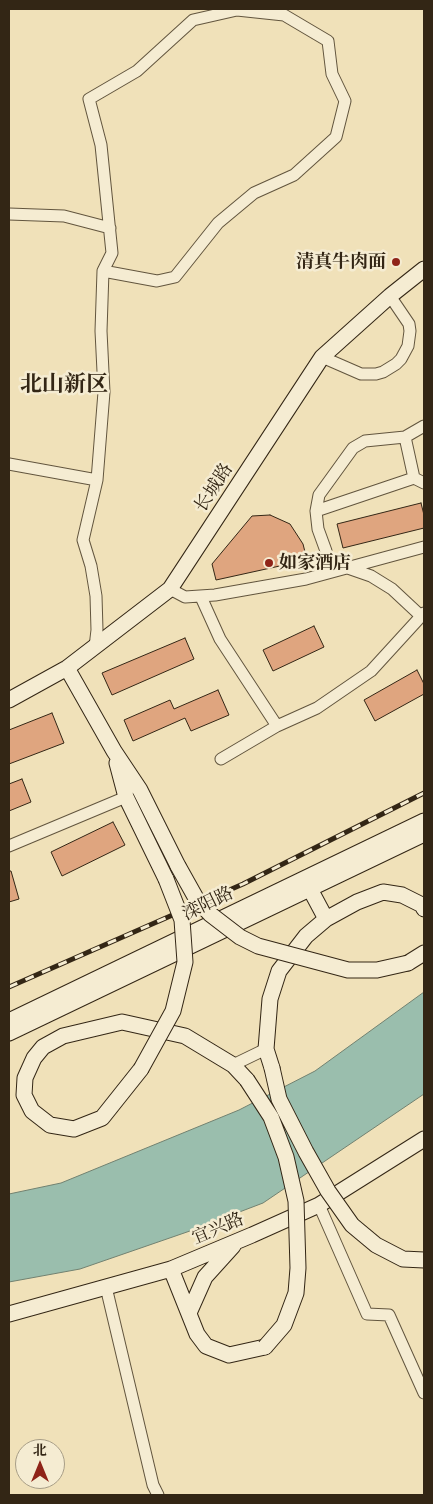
<!DOCTYPE html>
<meta charset="utf-8">
<style>
body{margin:0}
#map{position:relative;width:433px;height:1504px;overflow:hidden;background:#f0e1b9;font-family:"EB Garamond","Noto Serif SC",serif}
canvas{display:block}
.frame{position:absolute;inset:0;border:10px solid #332615;pointer-events:none}
.north{position:absolute;left:15px;top:1439px;width:50px;height:50px;box-sizing:border-box;background:#f5ecd2;border:1px solid #a79d86;border-radius:50%;rotate:0deg;font-size:14px;font-weight:700;line-height:20px;text-align:center;color:#332615}
.north::after{content:'';display:block;margin:auto;width:18px;height:22px;background:#8f2418;clip-path:polygon(50% 0,100% 100%,50% 72%,0 100%)}
</style>
<div id="map">
<canvas width="433" height="1504"></canvas>
<div class="frame"></div>
<div class="north">北</div>
</div>
<script>
const context = document.querySelector('canvas').getContext('2d');
context.lineJoin = 'round';
function fill(path, color) { context.fillStyle = color; context.fill(path, 'evenodd'); }
const toPath = rows => new Path2D(rows.map(r => 'M' + r).join(''));
function stroke(path, color, width, dash) { context.strokeStyle = color; context.lineWidth = width; context.lineCap = dash ? 'butt' : 'round'; context.setLineDash(dash || []); context.stroke(path); }
function drawText(font, color, halo, rows, align = 'center') {
  context.font = font + ' "EB Garamond","Noto Serif SC",serif'; context.lineWidth = 5; context.setLineDash([]); context.textBaseline = 'middle'; context.strokeStyle = halo; context.fillStyle = color; for (const [text, x, y, turn = 0] of rows) {
    context.save(); context.translate(x, y); context.rotate((+turn || 0) * Math.PI / 180); context.textAlign = isNaN(turn) ? turn : align; if (halo) context.strokeText(text, 0, 0); context.fillText(text, 0, 0); context.restore();
  }
}
const water = toPath([
 [424,992,424,1094,263,1203,187,1232,80,1269,9,1282,9,1194,61,1183,239,1110,315,1071,424,992]
]);
fill(water, '#9abead');
stroke(water, '#718170', 1);
const building = toPath([
 [421,503,424,515,424,528,343,548,337,524,421,503],
 [270,515,290,524,303,544,307,560,216,580,212,564,252,516,270,515],
 [314,626,324,647,273,671,263,650,314,626],
 [185,638,194,659,112,695,102,673,185,638],
 [417,670,424,684,424,694,375,721,364,700,417,670],
 [218,690,229,715,191,731,185,718,133,741,124,720,170,700,174,709,218,690],
 [52,713,64,743,9,764,9,730,52,713],
 [22,779,31,802,9,811,9,784,22,779],
 [113,822,125,845,62,876,51,852,113,822],
 [9,871,11,871,19,899,9,902,9,871]
]);
fill(building, '#dfa57f');
stroke(building, '#332615', 1);
const street = toPath([
 [9,214,64,216,110,228],
 [322,357,361,374,376,374,383,372,396,364,401,359,408,346,410,331,409,324,390,296],
 [9,464,97,480],
 [414,478,405,437,424,426],
 [316,511,414,478,424,483],
 [326,551,318,529,316,511,319,495,353,448,365,441,405,437],
 [348,568,371,576,392,589,422,617],
 [170,589,185,597,215,595,306,579,424,547],
 [201,597,220,639,277,726],
 [95,647,97,630,96,596,91,566,83,540,97,480,104,392,101,331,103,271,112,253,101,145,89,99,137,71,193,20,237,10,284,15,328,41,332,74,345,101,336,137,294,175,254,193,218,223,175,277,157,281,103,271],
 [221,759,277,726,317,708,371,671,424,613],
 [9,846,126,797],
 [233,1065,266,1049],
 [319,1205,367,1314,389,1315,424,1393],
 [106,1287,153,1485,158,1495]
]);
const secondary = toPath([
 [67,668,114,751,140,790,178,866],
 [9,700,67,668,170,589,322,357,390,296,424,269],
 [117,763,126,797,166,879],
 [310,889,326,919],
 [408,963,424,953],
 [9,1021,424,821],
 [9,1033,424,834],
 [272,1068,266,1049,270,999,279,971,306,936,326,919,357,902,383,892,402,895,422,905,424,909],
 [141,1069,102,1118,74,1129,50,1125,32,1111,24,1095,25,1078,34,1058,43,1047,63,1036,122,1022,185,1036,233,1065,247,1080],
 [171,1269,197,1334,206,1346,229,1355,265,1347],
 [189,1313,205,1277,233,1246],
 [9,1314,171,1269,252,1235,319,1205,424,1139]
]);
stroke(street, '#62553e', 13);
stroke(secondary, '#332615', 17);
stroke(street, '#f5ecd2', 11);
stroke(secondary, '#f5ecd2', 15);
const rail = toPath([
 [9,987,243,884,424,793]
]);
stroke(rail, '#332615', 5);
stroke(rail, '#f5ecd2', 3, [9]);
const secondaryBridge = toPath([
 [178,866,197,900,210,914,240,937,258,946,348,970,377,970,408,963],
 [272,1068,279,1099,306,1152,328,1191,352,1225,376,1245,403,1259,424,1260],
 [141,1069,173,1011,185,962,182,920,166,879],
 [247,1080,271,1117,286,1157,296,1201,298,1268,296,1293,284,1325,265,1347]
]);
stroke(secondaryBridge, '#332615', 17, []);
stroke(secondaryBridge, '#f5ecd2', 15);
for (const [x, y, r, color] of [
 [396,262,5,"#8f2418"],
 [269,563,5,"#8f2418"]
]) { const dot = new Path2D(); dot.arc(x, y, r, 0, 2 * Math.PI); context.fillStyle = color; context.fill(dot); stroke(dot, '#f5ecd2', 2); }
drawText('bold 18px', '#332615', '#f5ecd2', [
 ["清真牛肉面",386,262],
 ["如家酒店",279,563,"left"]
], 'right');
drawText('18px', '#332615', '#f5ecd2', [
 ["长城路",214,488,-57],
 ["滦阳路",208,904,-26],
 ["宜兴路",218,1229,-23]
]);
drawText('bold 22px', '#332615', '#f5ecd2', [
 ["北山新区",64,385]
]);
</script>
